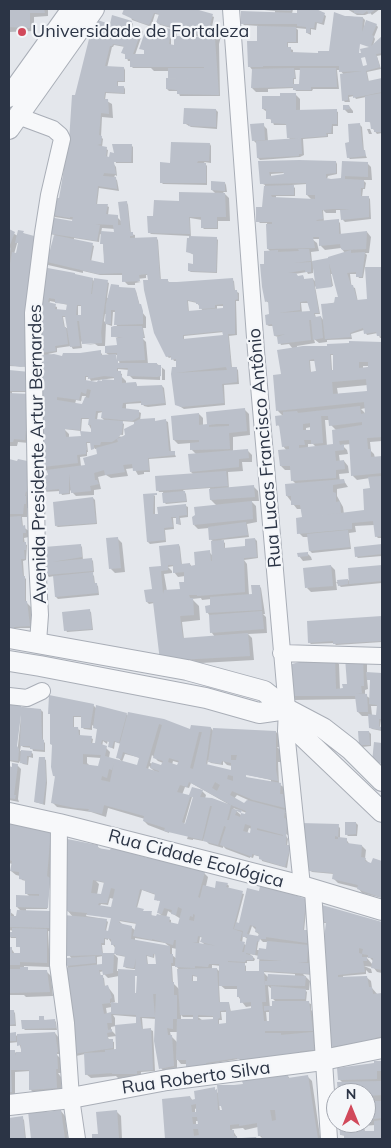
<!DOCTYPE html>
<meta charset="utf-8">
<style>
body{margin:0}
#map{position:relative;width:391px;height:1148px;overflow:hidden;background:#e4e7ec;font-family:Mulish,sans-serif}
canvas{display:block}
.frame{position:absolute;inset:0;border:10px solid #2b3445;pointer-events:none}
.north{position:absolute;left:326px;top:1083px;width:50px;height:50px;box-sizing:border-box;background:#f4f6f9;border:1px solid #a4a8b1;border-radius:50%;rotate:0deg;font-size:14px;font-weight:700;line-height:20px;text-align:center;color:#2b3445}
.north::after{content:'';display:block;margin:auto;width:18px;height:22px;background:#d1495b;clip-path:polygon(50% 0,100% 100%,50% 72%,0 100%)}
</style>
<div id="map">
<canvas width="391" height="1148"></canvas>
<div class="frame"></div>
<div class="north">N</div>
</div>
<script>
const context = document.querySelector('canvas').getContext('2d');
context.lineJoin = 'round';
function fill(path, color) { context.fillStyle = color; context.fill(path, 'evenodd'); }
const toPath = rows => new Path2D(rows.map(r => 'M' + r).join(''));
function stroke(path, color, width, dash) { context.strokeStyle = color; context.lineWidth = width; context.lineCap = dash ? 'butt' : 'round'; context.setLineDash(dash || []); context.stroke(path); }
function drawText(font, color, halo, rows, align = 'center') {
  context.font = font + ' Mulish,sans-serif'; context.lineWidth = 4.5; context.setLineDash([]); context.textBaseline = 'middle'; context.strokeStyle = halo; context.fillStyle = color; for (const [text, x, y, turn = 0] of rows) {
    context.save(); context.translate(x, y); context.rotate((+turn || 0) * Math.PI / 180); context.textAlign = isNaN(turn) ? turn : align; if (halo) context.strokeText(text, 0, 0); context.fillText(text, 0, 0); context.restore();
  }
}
fill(toPath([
 [9,9,48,9,48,16,34,17,34,31,9,32],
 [125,9,198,9,198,10,214,17,212,27,218,28,222,32,219,44,220,96,180,96,178,91,169,91,167,89,169,71,154,71,151,68,133,68,131,66,131,61,128,61,126,55,123,53,125,47,114,45,113,47,112,47,107,68,124,68,125,70,125,82,118,82,118,87,124,87,125,89,125,94,106,93,105,100,112,104,113,118,102,117,101,137,103,139,102,147,108,150,107,158,113,163,116,167,117,176,115,175,114,178,117,180,119,191,99,188,97,205,107,206,109,207,108,215,116,216,122,222,127,203,128,205,131,234,135,235,135,239,156,238,158,240,161,281,168,281,170,283,232,280,234,281,235,291,239,293,239,301,236,301,237,335,229,336,232,368,236,368,238,370,239,384,224,385,225,405,184,409,176,404,172,374,177,368,177,361,174,361,172,357,169,358,167,356,149,275,146,275,146,278,137,279,137,281,141,282,135,283,135,285,128,285,124,281,123,275,100,275,83,271,83,273,48,265,44,261,51,252,55,235,49,234,73,222,74,220,55,217,53,215,60,200,64,169,62,167,64,156,68,157,76,97,108,25,131,22,133,24,132,27,142,30,143,32,135,55,145,55,145,51,141,48,149,26,132,20,131,17,123,14],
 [155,14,160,15,158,23,160,25,190,33,199,37,177,37,177,32,175,30,158,30,151,27],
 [171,38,175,38,175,46,171,46],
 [102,228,115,229,115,233,101,233],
 [100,234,102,235,105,265,91,262,94,246,92,245,74,240,74,238,99,242],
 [188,301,197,303,203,311,189,312],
 [217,306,225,306,225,309,217,310],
 [224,332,224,336,184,340,184,336],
 [253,9,293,9,292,14,298,16,299,10,295,9,316,9,326,16,324,25,317,23,316,30,311,29,311,35,307,33,307,29,296,28,298,30,298,43,288,43,288,48,293,50,293,53,319,54,330,52,346,16,363,18,365,20,364,27,376,25,378,27,374,37,375,39,373,46,382,38,382,55,377,56,381,69,367,72,369,82,382,79,382,133,377,134,373,129,372,123,366,121,366,97,356,99,354,96,349,97,350,102,345,102,343,100,344,75,340,70,337,70,339,89,313,89,312,91,296,91,294,88,268,89,268,92,256,92,252,88,253,71,250,67,259,42,259,26,244,25,242,23,275,14,275,11],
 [359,43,375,47,363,54,358,54],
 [366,56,368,66,362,67,360,57],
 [295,70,301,70,300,85,294,85,294,79,296,79],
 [347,9,346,9,380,9,372,15,370,13,365,15,357,15],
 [296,95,300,99,300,110,336,111,338,112,338,126,333,126,333,134,328,134,328,137,303,139,304,155,300,157,260,160,258,158,257,144,253,140,263,125,267,129,268,141,291,140,288,137,287,125,274,125,272,120,267,118,267,112,263,109,282,97],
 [349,106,353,111,353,113,348,113,344,109],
 [216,110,218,112,217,129,191,127,184,123],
 [360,125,362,127,364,152,367,158,350,159,348,157,351,143],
 [367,129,370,129,372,134,369,134],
 [210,144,211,146,211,163,204,162,207,166,207,185,163,184,161,182,171,163],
 [114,145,131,145,133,147,133,163,116,163],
 [259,162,336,162,337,164,337,174,328,176,327,179,342,179,343,162,367,163,371,167,372,180,363,180,366,183,365,189,363,189,362,197,368,197,370,199,371,219,345,222,343,220,342,210,336,210,336,213,326,213,323,210,324,222,338,221,340,223,341,235,367,232,371,237,369,253,365,253,367,255,363,278,359,278,357,274,350,274,351,283,352,287,355,288,358,302,370,301,367,268,382,268,382,338,380,338,378,333,367,335,364,330,351,334,352,339,327,340,327,342,319,343,314,339,315,343,297,346,297,348,329,347,382,343,382,441,370,442,371,451,374,454,375,458,382,458,382,538,378,538,376,536,374,525,355,526,356,532,349,533,351,549,312,553,310,551,309,537,303,537,299,533,303,518,302,509,297,509,287,496,296,484,292,480,291,470,285,470,281,466,287,451,283,446,281,428,278,425,283,416,278,411,283,375,293,349,289,344,281,345,278,337,275,336,274,326,269,326,267,325,271,315,269,303,266,301,266,265,271,252,268,249,267,223,260,223,258,221,264,208,265,185,261,183],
 [284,173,284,176,271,177,271,174],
 [307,184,307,195,312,200,276,199,276,196,295,196,295,188,292,185],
 [312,239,320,239,321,246,325,250,341,248,345,253,328,260,312,262,311,252,319,251,317,243],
 [313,267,314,267,317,283,313,279,305,281,303,276,298,277,295,274,307,272,308,274,313,273],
 [331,274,333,274,339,298,337,302,322,305,324,321,321,317,316,318,315,314,320,314,315,286,317,288,333,286],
 [301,303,310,303,312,312,302,312],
 [331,355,334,355,334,370,332,370],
 [310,361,315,361,317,371,311,373],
 [363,366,369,366,369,367,363,369],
 [368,385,368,392,338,394,337,388],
 [366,408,367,415,361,409],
 [325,420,330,420,331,425,336,430,334,445,327,446],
 [311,427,311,431,306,431,306,428],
 [308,444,313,444,316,447,308,448],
 [351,444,353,476,357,480,370,478,371,489,367,511,344,514,343,507,337,496,337,489,348,487,344,481,340,481,339,474,349,473,348,466,344,461,340,462,339,455,348,454,347,450,342,445],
 [225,183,226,185,227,192,223,192,229,198,230,221,218,221,218,229,204,229,202,227,202,220,190,218,191,238,216,238,218,240,217,273,191,272,189,271,194,265,194,255,187,251,190,236,151,234,149,232,155,217,180,202,216,194,212,190],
 [9,231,18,236,23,233,26,235,36,271,92,279,95,282,107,282,109,283,107,298,109,298,118,286,121,288,134,289,136,291,140,306,142,308,142,312,146,317,146,328,143,328,145,338,142,338,146,342,148,364,157,364,160,366,160,380,133,379,129,375,129,370,118,369,118,372,122,374,122,377,126,381,126,384,136,383,138,388,162,386,164,388,166,405,148,407,144,406,142,403,126,404,126,410,139,412,141,413,140,421,154,419,156,422,166,421,168,422,171,452,174,452,176,457,149,459,150,472,144,472,144,474,138,475,134,468,126,469,128,476,111,478,106,475,98,477,101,489,94,490,94,495,76,496,70,490,70,494,62,495,60,491,43,492,49,476,47,471,43,467,44,412,41,367,44,355,41,352,30,367,9,366],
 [18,240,20,240,17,254,14,254],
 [50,301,68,305,67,311,57,310,57,307,49,304],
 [78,306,82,306,82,316,78,316],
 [113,312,116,312,116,324,117,326,112,336,118,338,118,348,106,353,109,355,103,356,100,351,80,354,66,359,48,354,57,352,57,348,71,346,73,349,82,348,81,341,83,343,96,343,85,345,95,344,98,346,105,346,106,324,112,326],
 [105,314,107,314,106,323,104,321],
 [63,317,67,317,68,328,65,328],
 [115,355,118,355,120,366,117,366],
 [86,377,89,377,91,381,115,378,115,382,98,384,86,381],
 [82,396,86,396,82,405,75,404,76,400,81,401],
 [103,412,102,418,105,421,97,420,98,413],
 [82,419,90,419,89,425,92,431,123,435,124,424,120,421,135,422,136,425,123,437,94,433,82,437,69,438,69,434,64,429,81,431],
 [87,443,91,443,95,449,97,449,99,455,87,466,81,466,80,457,87,456,87,452,88,452],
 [160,366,165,370,165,380,162,380,162,368],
 [9,372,30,373,32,392,12,392,12,394,28,395,29,443,18,442,17,446,10,446,9,444],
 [245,410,249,414,250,435,233,437,233,452,248,451,252,455,252,462,242,462,243,471,228,472,229,489,254,487,258,491,259,501,251,501,256,506,257,522,247,524,249,537,221,540,225,543,225,549,246,547,255,539,257,541,258,558,244,560,247,564,249,595,255,595,259,586,261,588,265,614,263,614,266,617,267,633,248,634,252,638,254,660,166,665,154,603,149,604,147,602,153,590,151,568,164,567,179,545,180,547,182,565,190,564,192,567,196,567,209,552,213,556,214,542,210,539,209,528,198,529,194,525,217,506,211,500,210,488,183,490,186,494,187,502,166,504,164,502,163,492,159,492,158,490,194,475,191,472,197,455,191,449,191,443,178,444,174,440,199,414,203,418,203,426,208,426,207,414],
 [174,566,174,572,178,577,185,576,185,583,181,591,167,591,164,574,172,573,172,571,168,567],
 [201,598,202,600,211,599,212,607,207,612,210,616,212,633,215,637,184,639,182,622,200,620,199,606,192,599],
 [31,463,29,508,27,508,27,517,22,517,23,527,29,531,29,537,24,538,25,544,27,545,26,560,23,561,24,577,26,579,26,602,31,607,33,622,31,622,31,628,15,628,14,632,9,632,9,505,11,505,12,501,9,500,9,465],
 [153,494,155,496,155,515,186,506,188,507,188,517,180,518,181,525,177,524,177,518,173,518,174,529,165,530,166,542,150,544,148,542],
 [93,498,95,500,97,524,58,527,56,526],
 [118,539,122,543,125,572,115,573,111,569],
 [80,545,82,547,83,560,91,559,93,561,94,572,91,573,94,576,95,584,98,586,99,595,58,599,56,597,54,576,49,577,47,575,45,548],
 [382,546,382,556,358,558,357,557,356,548],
 [307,553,311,557,312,560,303,561,299,556],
 [331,566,335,570,336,582,350,580,357,570,382,567,382,583,341,587,336,582,337,590,311,592,307,588],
 [89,611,91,612,93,630,67,632,66,630],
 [382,617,382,642,336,645,334,643,311,644,309,642,364,618],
 [334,660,339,664,340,690,344,689,348,685,362,660,367,664,367,673,382,674,382,720,381,720,380,727,382,731,372,729,370,727,370,716,362,716,358,712,357,699,294,700,290,696],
 [367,679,372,681,371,699,365,695,365,690,368,689],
 [371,706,378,706,378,716,372,715],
 [50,696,93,705,97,709,114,711,107,744,103,741,102,747,106,748,110,752,109,758,142,768,141,758,125,754,122,762,118,757,121,744,115,742,114,749,110,747,126,714,128,716,189,730,211,728,214,732,276,732,280,736,281,747,277,747,281,751,282,762,278,762,279,784,285,788,284,797,288,802,290,813,285,812,288,815,291,838,283,831,288,839,287,846,290,849,287,868,262,861,261,857,254,855,253,858,250,857,250,858,226,849,223,846,223,848,209,844,204,839,203,841,193,839,193,840,187,839,188,836,169,831,169,833,148,825,144,821,145,819,108,808,106,817,91,812,57,807,53,803,56,777,54,776],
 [74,717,82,717,82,727,84,729,92,730,92,725,98,730,99,746,92,745,93,739,91,738,80,736,80,730,74,728],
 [152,755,158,761,163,763,161,766,150,763],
 [87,757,101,758,99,768,89,765,87,763],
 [208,760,211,763,223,765,223,761,227,765,232,766,232,772,207,766],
 [173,761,180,763,178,767,172,765],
 [149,766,156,773,148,770],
 [244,774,271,780,271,783,248,779],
 [191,783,228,804,227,804,205,799,206,795,202,791,190,797,182,795,185,787,189,788],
 [237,795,248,800,245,805,234,799],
 [192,797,195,798,186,827,184,825],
 [233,808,247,813,246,816,242,816],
 [249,828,252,829,251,836,247,834],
 [9,703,22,707,20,707,15,754,17,755,22,707,41,710,43,712,43,741,45,743,45,752,33,751,32,748,23,747,21,745,20,751,31,752,33,754,33,758,29,757,28,765,23,764,20,761,19,763,9,761],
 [369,732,371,734,371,746,362,747,360,745],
 [44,759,46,760,47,783,45,805,35,802],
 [17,765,21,769,18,799,19,802,9,800,9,767,13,768],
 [9,822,51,832,55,836,47,909,26,909,26,911,49,912,54,916,53,932,48,931,50,967,24,966,24,969,27,969,30,972,47,972,51,976,53,996,26,997,24,995,9,995,9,971,11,971,9,968,9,948,11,948,15,954,21,954,21,948,18,946,18,938,11,938,9,936,9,933,14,933,14,931,9,930,9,911,14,915,14,917,18,917,21,911,17,907,30,897,26,893,26,881,22,880,20,876,16,875,11,871,12,864,9,863],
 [356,823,358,825,357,836,348,836,346,834],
 [338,826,340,828,340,838,346,839,350,845,362,846,366,850,365,859,372,866,374,859,382,862,382,898,362,893,358,888,338,883,333,878,334,874,312,872,307,867,302,831],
 [98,847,101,849,141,858,168,860,158,901,156,899,156,895,142,890,137,908,145,912,151,912,152,917,163,917,158,912,197,871,204,873,208,877,206,886,215,889,227,884,229,886,228,889,244,894,236,924,240,924,248,890,307,902,304,931,309,933,308,946,312,950,312,975,303,974,310,981,309,990,305,990,307,992,306,1002,311,1004,311,1010,315,1014,318,1054,303,1055,300,1052,301,1056,243,1063,239,1059,209,1064,210,1069,189,1068,188,1064,181,1064,177,1059,177,1070,165,1073,161,1068,156,1019,142,1018,143,1030,151,1030,153,1031,155,1071,141,1072,141,1078,118,1078,116,1076,91,1078,86,1074,85,1054,76,1056,75,1054,67,959,72,959,69,955,69,943,64,942,73,917,67,910],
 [96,881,105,883,105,896,97,895,99,884],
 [110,898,114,899,112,908,100,906,101,904,108,905],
 [168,911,181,919,179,925,171,924,171,920,166,918],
 [87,914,112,918,109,934,106,931,108,922,105,919,86,916],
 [119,921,137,924,136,931,131,927,123,925],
 [252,926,256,930,256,932,260,935,257,937,249,935],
 [243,936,248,939,246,945,242,943],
 [200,937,203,938,202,942,206,946,199,945],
 [108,938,116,949,116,955,126,957,124,966,126,968,141,970,141,972,117,971,118,958,114,954,103,954,102,945,105,945,105,939,108,940],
 [135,938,165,943,170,947,135,941],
 [259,938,263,942,268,942,272,951,257,950],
 [172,948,177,949,177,959,172,955],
 [155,952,160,964,148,965,147,956,154,958],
 [250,954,259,956,260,972,246,972,246,966,243,963,247,963,247,961,254,961,255,959],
 [103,956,104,967,97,965,97,957],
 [212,965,221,966,221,973,217,969,212,969],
 [172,966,176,966,180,971,179,989,173,983],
 [104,971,104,974,108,978,119,976,119,1004,110,1004,115,1002,114,995,108,987,105,987,104,978,101,977,100,972],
 [263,972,295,974,295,976,269,978],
 [134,974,138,974,138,994,134,994],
 [193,976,198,977,199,982,193,982],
 [219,984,225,989,238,989,238,996,242,1002,246,1007,252,1006,253,1009,231,1012,229,1003,220,1003],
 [268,986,272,989,272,998,276,1002,273,1008,270,1008],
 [112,1007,113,1013,107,1014,106,1008],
 [221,1012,227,1012,228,1024,219,1025,219,1020,222,1020],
 [266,1012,270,1012,271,1022,267,1022],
 [113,1015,137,1017,137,1026,115,1026,115,1018],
 [181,1015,183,1017,195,1017,195,1023,181,1020],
 [198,1017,214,1017,214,1020,202,1020],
 [116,1026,117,1036,111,1030,111,1027],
 [170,1032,177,1032,177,1042,171,1036],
 [117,1036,117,1050,114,1050,114,1042,109,1040,108,1037],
 [323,906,382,923,382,973,377,972,373,967,364,966,371,969,372,973,369,973,366,970,366,974,343,976,343,978,366,977,371,981,372,988,378,995,382,995,382,1038,336,1050,332,1046,327,923,323,923],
 [366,957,370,958,374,962,373,965],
 [9,1011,13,1011,15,1013,16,1026,9,1026],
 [43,1017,45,1021,55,1021,56,1022,57,1030,25,1030,23,1028,40,1021],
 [55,1033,59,1038,59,1054,56,1054,60,1058,62,1073,58,1073,61,1077,62,1093,36,1095,30,1089,30,1071,15,1072,15,1096,9,1096,9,1052,22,1053,19,1042,9,1043,9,1034,15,1034,18,1037],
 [375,1062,382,1062,382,1139,345,1139,345,1136,341,1135,346,1123,366,1123,366,1093,340,1093,343,1083,339,1079,376,1064],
 [375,1125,376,1132,365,1132,364,1126],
 [288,1076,290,1079,308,1077,312,1081,320,1136,323,1139,263,1139,259,1135,258,1127,245,1130,243,1128,232,1129,238,1139,166,1139,163,1100,190,1097,193,1101,214,1089,219,1094,244,1085],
 [219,1104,223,1108,223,1111,220,1111],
 [197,1108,198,1115,195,1113,195,1109],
 [196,1121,199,1121,199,1127,196,1125],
 [46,1111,48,1113,61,1111,65,1116,68,1139,32,1139,29,1112],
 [117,1112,121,1116,122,1139,94,1139],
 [22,1118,24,1120,26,1139,12,1139,9,1119]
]), '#0003');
fill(toPath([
 [9,9,44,9,45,13,30,13,30,28,9,27],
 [124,9,195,9,213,14,210,25,218,27,215,39,219,95,177,94,177,90,166,89,166,78,210,79,168,78,168,68,204,68,204,67,130,67,130,59,125,59,125,54,121,53,124,46,113,44,112,46,110,46,105,66,124,67,124,81,117,81,117,86,124,86,124,93,105,92,104,99,108,99,109,114,101,113,99,135,102,136,101,144,97,145,107,147,106,156,109,157,110,152,114,153,112,144,132,144,131,162,114,162,116,174,104,173,103,176,116,177,117,189,98,186,96,204,108,204,106,214,118,215,118,225,121,225,118,202,127,201,130,232,133,232,133,236,130,236,130,238,157,237,160,279,168,279,168,282,177,282,233,278,234,290,237,290,238,299,235,300,235,334,228,334,231,367,237,367,237,382,222,384,224,403,181,407,175,405,171,374,172,367,176,367,176,359,171,360,171,356,166,357,154,333,144,290,143,280,148,280,147,274,139,275,140,281,122,282,122,273,98,274,43,261,45,249,50,250,54,235,93,243,90,260,104,263,103,244,100,244,101,231,114,232,113,225,95,224,100,225,97,241,46,233,49,217,72,221,73,217,70,217,70,218,52,215,56,198,59,198,69,141,72,95,75,95,94,19,110,24,112,15,132,21,130,26,142,29,133,54,144,54,144,50,139,49,147,26,148,28,150,25,158,28,176,29,176,36,209,37,156,23,159,14,154,13,149,25,139,22,122,14],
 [170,37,174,37,174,45,169,44],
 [187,300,196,302,196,304,199,304,199,309,215,308,215,305,223,304,223,308,188,311],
 [222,331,223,335,183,339,183,335],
 [226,367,227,370,175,373],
 [268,9,291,9,291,11,268,10],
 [297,9,316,9,325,13,322,23,315,22,314,28,310,28,310,33,306,33,306,27,297,26,297,24,241,24,241,11,297,13],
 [346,9,376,9,369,14,367,11,363,14,354,13,354,11],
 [334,12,345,16,363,17,362,32,366,20,377,24,372,35,374,36,371,46,382,36,382,53,376,54,380,67,366,71,368,81,382,78,382,92,353,98,353,95,348,95,348,100,342,101,340,74,362,71,339,72,339,66,263,66,263,67,248,67,247,41,257,41,257,26,296,27,296,42,287,42,287,47,291,47,291,52,318,53,318,51,329,51],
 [360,44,369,47,360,49,361,53,359,53],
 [365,57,367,65,363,66,361,58],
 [294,68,295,78,293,78,293,84,299,84,300,68,336,68,337,87,311,87,311,90,293,90,293,87,251,88,252,69],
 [280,93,296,93,296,110,337,109,337,124,332,124,331,133,326,133,327,136,301,138,302,154,299,154,299,156,257,158,256,141,299,138,287,138,286,124,271,123,271,119,266,119,266,109,262,109,262,96,280,96],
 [382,93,382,132,374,132,374,129,371,129,370,122,365,122,365,96],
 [343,105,349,105,350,109,343,110],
 [184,108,216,109,216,127,188,126,189,124,183,124],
 [264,123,265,140,252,141,250,124],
 [360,123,363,150,365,150,366,156,347,158,345,143,349,142,348,124],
 [171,142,210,143,209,161,198,161,197,163,206,163,206,183,160,183,160,162,170,163],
 [299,160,336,161,336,173,326,174,326,178,331,179,341,178,342,161,368,162,368,177,345,176,345,179,364,180,364,188,361,188,361,196,369,196,369,217,341,220,340,210,351,209,332,209,322,210,323,219,316,220,317,221,339,219,339,234,367,231,366,249,343,250,341,249,340,244,319,246,319,237,313,237,315,248,267,249,266,224,272,224,272,222,256,222,256,207,262,207,264,186,294,185,294,195,271,195,272,197,315,199,315,195,306,195,306,183,260,184,258,161],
 [269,172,283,172,284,174,270,176],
 [211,181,225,182,225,191,211,190],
 [179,192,225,193,226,217,217,217,217,228,201,228,201,217,189,217,190,234,148,233,147,216,153,216,154,200,179,201],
 [9,229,15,232,9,247,11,248,9,255],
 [18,230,24,231,23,233,38,237,29,365,21,367,9,365,9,263,10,264,12,252,16,253,18,243,15,243],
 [189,236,217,237,216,272,188,271,188,263,193,264,193,254,186,252,187,238,189,238],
 [298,249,309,249,311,261,293,263,311,262,311,272,305,272,305,270,288,273,296,273,298,276,303,275,304,279,313,278,319,313,314,313,315,317,321,316,323,338,313,340,311,320,309,320,311,340,278,344,277,337,285,334,274,336,272,324,266,325,265,315,269,314,268,301,265,302,262,287,260,264,264,264,264,251,278,250,278,252,299,251],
 [307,301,310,311,278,313,300,310,300,302],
 [351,250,351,253,365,252,362,277,356,277,356,272,347,273,351,285,353,285,357,300,367,299,365,267,382,267,382,336,377,336,376,332,364,334,363,328,350,333,351,337,325,339,321,304,334,303,335,297,338,297,329,263,332,287,316,289,312,261,328,258,328,257],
 [42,267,75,273,75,274,93,278,91,294,92,294,94,278,108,280,101,332,102,343,82,344,79,321,77,321,80,346,70,347,65,316,62,316,64,327,66,327,68,344,55,346,56,351,40,353],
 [49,298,55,299,55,303,67,304,66,310,55,309,56,304,48,302],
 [77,305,81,305,81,315,76,315],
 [111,284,119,285,119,287,135,288,139,304,141,304,143,311,143,324,114,325,115,310,111,310,111,324,105,324,106,304],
 [114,326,142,326,144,337,143,337,145,360,118,361,118,363,157,363,157,365,161,365,161,376,157,377,127,376,128,368,117,368,117,371,121,371,121,375,122,375,122,383,136,382,137,386,162,385,165,403,146,405,141,405,141,401,123,403,122,408,139,410,139,417,132,421,101,418,102,411,96,411,95,419,123,421,122,433,118,438,112,442,101,442,100,445,94,445,94,449,91,450,90,442,86,442,87,450,86,450,86,454,77,455,78,463,42,467,43,406,42,406,40,394,42,379,40,379,39,367,42,355,54,354,62,356,63,353,80,353,101,350,101,355,116,354,117,360,117,353,105,353,105,346,117,345,116,338,123,337,111,337,111,327],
 [85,376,88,376,88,379,104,376,114,377,114,380,102,379,102,381,98,380,97,382,85,380],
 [87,389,91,390,89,398,85,397,82,404,57,400,57,397,79,400,81,392,86,394],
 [81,418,89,418,88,425,91,425,91,432,80,431,81,436,66,437,65,429,80,430],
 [349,341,382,342,382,437,367,438,368,449,371,449,371,457,382,456,382,473,351,476,349,440,339,441,340,445,344,444,344,450,335,451,336,461,344,460,345,469,336,470,336,478,291,481,290,466,280,466,278,450,289,449,289,446,282,447,279,425,276,426,275,416,283,415,283,412,297,411,298,413,360,406,361,414,365,413,364,402,276,411,273,375,281,374,277,350,303,346,327,346,327,344,349,343],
 [330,354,333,354,333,370,331,370],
 [314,359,316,371,310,372,309,360],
 [359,362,368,362,368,367,359,368],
 [366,379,367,391,333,394,332,382],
 [321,416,328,416,329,426,362,422,362,425,332,430,333,444,299,448,299,445,305,445,304,440,311,440,311,444,323,443],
 [310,423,310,430,303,430,303,424],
 [9,370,30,372,31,391,9,391],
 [9,393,29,394,25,440,14,439,13,442,9,442],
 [245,408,247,431,229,433,230,449,190,450,190,443,199,442,199,440,173,440,171,416,199,413,199,425,207,424,206,412],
 [216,424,229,424,229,426,209,427,209,425],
 [155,418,155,421,166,419,169,451,175,451,175,455,148,458,149,470,133,471,132,464,123,465,125,472,105,475,104,470,94,473,95,480,97,480,99,484,90,486,91,491,71,493,69,473,69,493,59,494,59,489,40,491,43,476,48,475,47,470,85,465,83,458,97,454,96,448,118,442,117,439,125,435,124,429,134,424,134,422,140,419],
 [248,449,249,458,239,459,239,467,190,472,188,454],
 [9,459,17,461,18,459,32,462,27,492,26,491,25,496,26,496,26,504,24,504,23,514,9,514,10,499,9,499],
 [226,471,228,486,156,491,155,476],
 [382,476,382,536,375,537,373,521,352,523,352,529,297,534,296,518,302,517,300,505,291,505,291,496,286,496,285,484,344,479,345,483,333,485,333,492,336,493,336,502,340,501,341,513,316,516,364,510,363,489,370,488,368,477],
 [254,485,255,497,210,500,209,489],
 [185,491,186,501,163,503,162,493],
 [157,493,157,495,154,495,153,514,158,514,157,507,186,504,187,515,179,516,180,524,176,524,176,517,171,517,173,527,164,528,165,540,147,542,143,494],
 [93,497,96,523,55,526,53,502],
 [252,501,253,519,193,525,192,517,195,515,194,507],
 [21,516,22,526,25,525,26,533,23,533,23,542,26,542,26,550,24,550,25,559,21,559,23,576,25,576,25,601,27,601,30,626,14,627,13,631,9,631,9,517],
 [246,522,248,535,209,540,208,527],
 [348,530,350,547,309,551,307,534],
 [118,537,121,568,109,569,106,538],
 [255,538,257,557,244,558,245,592,197,596,197,595,189,595,190,598,193,598,194,615,180,616,183,638,248,633,250,656,160,661,153,602,146,602,144,590,152,589,149,567,161,566,159,546,179,544,181,564,190,563,190,566,195,565,194,552,210,550,211,561,212,561,211,541,224,540,224,548,245,546,245,539],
 [168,565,173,565,173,573,184,572,184,582,179,582,180,589,164,590,163,594,161,571,168,570],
 [81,544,82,557,51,562,92,558,93,571,46,575,44,547],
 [382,544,382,554,355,557,354,547],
 [308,552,308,556,298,557,297,553],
 [331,565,333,586,305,588,303,568],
 [382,565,382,581,349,584,348,568],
 [93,572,94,583,97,583,98,593,55,597,53,576],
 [348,579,348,584,338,586,337,580],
 [251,585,260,585,262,610,206,613,205,606,210,605,210,597,252,594],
 [90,609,92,629,64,631,62,612],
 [262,611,264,629,210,633,209,615],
 [382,616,381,641,333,644,333,641,308,643,307,621],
 [345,658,363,659,364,686,361,686,362,693,355,693,367,694,368,712,357,712,355,696,289,696,289,665,299,662,335,659,336,689,343,688,342,684,347,684],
 [366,672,382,673,382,719,379,719,379,726,381,727,381,730,369,728,368,714,376,715,377,705,369,704,370,680,367,680],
 [49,695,94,704,90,728,81,728,81,716,73,716,73,727,78,727,79,735,92,736,91,743,95,743,97,729,93,728,96,705,127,713,119,743,114,741,112,748,108,747,109,742,102,740,101,744,107,746,105,756,137,765,139,758,123,752,121,759,116,758,128,712,164,719,190,729,191,725,211,727,206,764,231,770,231,763,222,761,221,764,208,762,213,728,276,731,276,770,278,781,246,775,246,777,281,783,280,794,283,794,285,808,253,800,232,791,230,795,244,803,247,800,285,810,284,818,287,819,286,845,289,845,289,852,285,867,259,859,259,856,252,854,252,857,220,845,226,827,224,826,218,845,203,841,212,806,210,806,202,840,164,831,165,828,143,821,144,816,104,805,102,814,88,811,89,809,75,808,51,803,55,776,53,776,51,767,52,745,50,744,50,714,48,714],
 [159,724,162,725,153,758,163,761,161,765,152,762,150,768,159,771,159,772,146,768],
 [199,732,202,732,193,769,190,768],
 [83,754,101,755,98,766,83,764],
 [231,755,237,755,236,760,231,760],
 [169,758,179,761,177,765,168,762],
 [114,762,110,782,101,780,102,776,107,778,109,769,112,770],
 [228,775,233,776,233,781,227,779],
 [189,782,231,805,246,811,245,814,241,813,240,817,235,815,237,811,241,813,242,810,232,809,229,820,227,820,231,805,212,798,200,797,203,790,192,787,189,795,177,792,180,785,187,787],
 [215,782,220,785,217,791,212,788],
 [190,797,193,797,185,824,182,822],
 [245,824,251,826,250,833,243,831],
 [257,828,283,835,283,836,257,830],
 [9,702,21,704,21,707,41,709,42,739,44,740,44,750,30,749,30,746,20,746,21,715,17,746,19,749,18,761,9,760],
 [358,731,369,731,370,745,359,745],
 [374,742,382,743,382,764,372,762],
 [21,750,32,751,31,756,27,756,27,764,20,763],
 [39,757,45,757,46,781,43,804,34,802],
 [12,763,18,764,14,795,16,795,15,799,9,798,9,766,12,767],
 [9,821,51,830,47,876,50,878,48,908,16,907,16,895,39,896,39,894,25,894,25,880,19,879,19,872,10,871,12,861,9,860],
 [345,822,356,822,356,834,345,835],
 [300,823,339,824,338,837,335,836,335,839,338,839,338,837,347,838,347,843,362,845,361,857,366,858,365,861,371,863,373,858,382,861,382,898,357,889,358,885,332,879,333,873,309,871,306,868,300,834,305,834,305,832,300,832],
 [67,839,98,845,98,848,110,850,111,848,124,851,148,858,149,854,205,872,198,897,200,898,203,885,215,888,216,881,228,883,226,887,243,891,233,929,230,928,242,932,240,941,245,942,242,952,244,952,247,937,242,937,243,931,234,929,236,922,239,923,247,888,259,891,260,886,268,888,269,886,306,899,303,930,308,930,307,943,266,937,266,939,260,939,259,942,257,941,255,955,246,953,246,954,253,956,253,960,246,960,245,962,228,961,228,962,245,963,245,971,259,971,259,961,283,961,257,959,259,948,266,949,267,941,308,945,307,962,297,963,310,963,310,974,264,971,266,1002,262,1002,264,1021,269,1021,269,1010,264,1011,264,1006,272,1006,272,1001,309,1001,313,1031,265,1031,265,1033,281,1033,281,1035,313,1032,314,1050,300,1051,300,1055,246,1059,237,1059,237,1058,206,1063,206,1065,186,1067,186,1060,176,1060,177,1019,173,1019,173,1029,167,1028,168,1035,172,1035,174,1066,159,1069,154,1041,156,994,153,994,155,1017,140,1017,142,1029,151,1028,153,1070,137,1071,137,1074,112,1074,112,1073,85,1075,84,1053,105,1052,105,1050,116,1049,115,1025,136,1023,136,1015,111,1014,112,1023,107,1023,108,1030,112,1029,112,1032,107,1033,108,1039,113,1039,113,1048,73,1054,63,968,102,964,102,955,67,956,67,942,63,942,64,915,107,919,105,930,108,931,111,918,87,915,87,913,65,911],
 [93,880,104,882,101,894,91,893],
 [111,888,115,889,111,907,98,905,99,903,107,903],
 [140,889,155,894,154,900,160,901,157,913,162,914,164,908,172,910,171,914,176,915,178,907,182,909,178,924,169,922,170,917,157,914,156,916,151,915,152,911,143,911,144,909,136,907],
 [193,914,195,915,194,921,189,920,190,916,193,917],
 [120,920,136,923,133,936,152,940,152,939,173,945,174,940,176,940,175,967,195,968,195,966,208,967,209,964,219,964,219,986,237,986,237,997,240,997,240,1003,251,1002,251,1008,230,1011,229,1002,219,1002,217,968,177,969,180,1015,193,1015,193,1019,177,1019,177,995,174,995,174,982,172,982,171,963,173,963,173,954,170,954,170,946,131,939,132,926,119,923],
 [250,925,256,927,255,932,259,933,258,936,247,934],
 [198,936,202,937,200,942,217,946,192,942,197,942],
 [104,938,111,939,111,945,115,945,114,954,125,956,123,967,134,968,136,958,135,970,118,969,118,1003,111,1002,111,1012,104,1014,102,1004,110,1003,110,999,112,998,108,985,104,986,103,975,100,975,99,970,102,970,103,975,113,973,114,953,102,953,101,943,104,943],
 [153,954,155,954,156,964,147,964,146,955,153,957],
 [192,975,197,976,197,981,192,981],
 [135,976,137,976,136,993,135,993],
 [226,1010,226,1023,218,1024,218,1019,220,1018,220,1011],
 [198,1015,213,1016,213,1019,198,1020],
 [322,905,382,922,382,970,371,968,373,958,368,958,368,955,362,954,363,949,359,948,359,953,362,954,362,957,367,957,367,961,363,961,365,972,338,975,338,977,367,976,369,987,372,987,373,994,382,993,382,1036,375,1038,375,1039,331,1047,323,948,326,922,319,921],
 [9,909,11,909,11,916,16,916,17,910,50,911,50,928,9,927],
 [12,928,47,929,47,963,20,962,20,965,9,965,9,947,12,947,12,953,20,953,20,947,16,947,16,937,9,937,9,932,12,932],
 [95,956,96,963,66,966,66,958],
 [20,967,28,967,28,970,47,970,50,992,9,993,9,969,20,969],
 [268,974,306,976,305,986,265,985,265,981,267,981],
 [271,986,306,989,305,999,271,999],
 [9,1010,14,1010,15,1024,9,1025],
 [39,1016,44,1016,44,1020,55,1019,56,1028,22,1029,21,1020,39,1020],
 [16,1032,16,1041,9,1041,9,1033],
 [55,1032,58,1052,57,1052,58,1069,56,1069,57,1088,29,1090,29,1070,11,1070,12,1092,9,1092,9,1050,15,1050,15,1056,16,1052,21,1052,21,1045,17,1046,17,1034],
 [374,1061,382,1061,382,1071,377,1071,377,1079,338,1080,337,1068,374,1063],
 [288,1075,288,1078,308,1075,318,1139,262,1139,262,1136,258,1136,257,1123,239,1126,239,1124,230,1125,230,1130,234,1130,234,1136,237,1136,237,1139,165,1139,162,1099,190,1096,191,1100,195,1099,194,1091,215,1087,215,1090,217,1089,218,1110,222,1110,221,1106,219,1106,217,1085,234,1085,243,1084,242,1081],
 [196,1104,196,1112,192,1112,191,1105],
 [270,1110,275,1110,276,1120,272,1121],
 [192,1117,197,1117,198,1124,193,1124],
 [193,1129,198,1129,199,1135,194,1136],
 [382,1081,382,1095,366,1096,366,1093,338,1093,337,1082],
 [366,1097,371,1097,372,1101,382,1101,382,1118,366,1120],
 [46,1110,46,1112,61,1110,65,1139,31,1139,28,1111],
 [117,1110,119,1139,92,1139,92,1134,98,1134,96,1112],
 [23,1116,25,1139,10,1139,9,1118],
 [382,1120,382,1139,344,1139,344,1135,340,1135,339,1123,348,1123,348,1126,356,1125,356,1123,363,1123,364,1131,374,1131,374,1121],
 [256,1137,257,1139,242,1139,242,1138]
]), '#bbc0ca');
const minor = toPath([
 [231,9,256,351,287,709,286,731,302,886],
 [18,116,53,129,60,135,62,139,49,195,43,233,33,313,37,560,40,615,38,642],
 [281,653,382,656],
 [9,696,27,698,42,691],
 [59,824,58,965,66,1023,71,1098,77,1139],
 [313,890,329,1139]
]);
const tertiary = toPath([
 [9,97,72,9],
 [9,129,94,9],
 [9,638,187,670,264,691,287,709,323,728,350,749,382,781],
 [9,661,40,666,206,698,259,713,287,709],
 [287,709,295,729,382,812],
 [9,813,59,824,302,886,382,910],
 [9,1105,71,1098,167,1080,323,1060,382,1048]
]);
stroke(minor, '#a9aeb7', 18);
stroke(tertiary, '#a9aeb7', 22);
stroke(minor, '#f7f8fa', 16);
stroke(tertiary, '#f7f8fa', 20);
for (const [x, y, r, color] of [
 [22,32,5,"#d1495b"]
]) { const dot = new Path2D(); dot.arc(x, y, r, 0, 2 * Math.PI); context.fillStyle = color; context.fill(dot); stroke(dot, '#f4f6f9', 2); }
drawText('18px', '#2b3445', '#f4f6f9', [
 ["Universidade de Fortaleza",32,32]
], 'left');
drawText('18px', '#2b3445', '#f4f6f9', [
 ["Rua Lucas Francisco Antônio",265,448,-95],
 ["Avenida Presidente Artur Bernardes",38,454,-91],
 ["Rua Cidade Ecológica",196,859,15],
 ["Rua Roberto Silva",196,1078,-8]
]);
</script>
